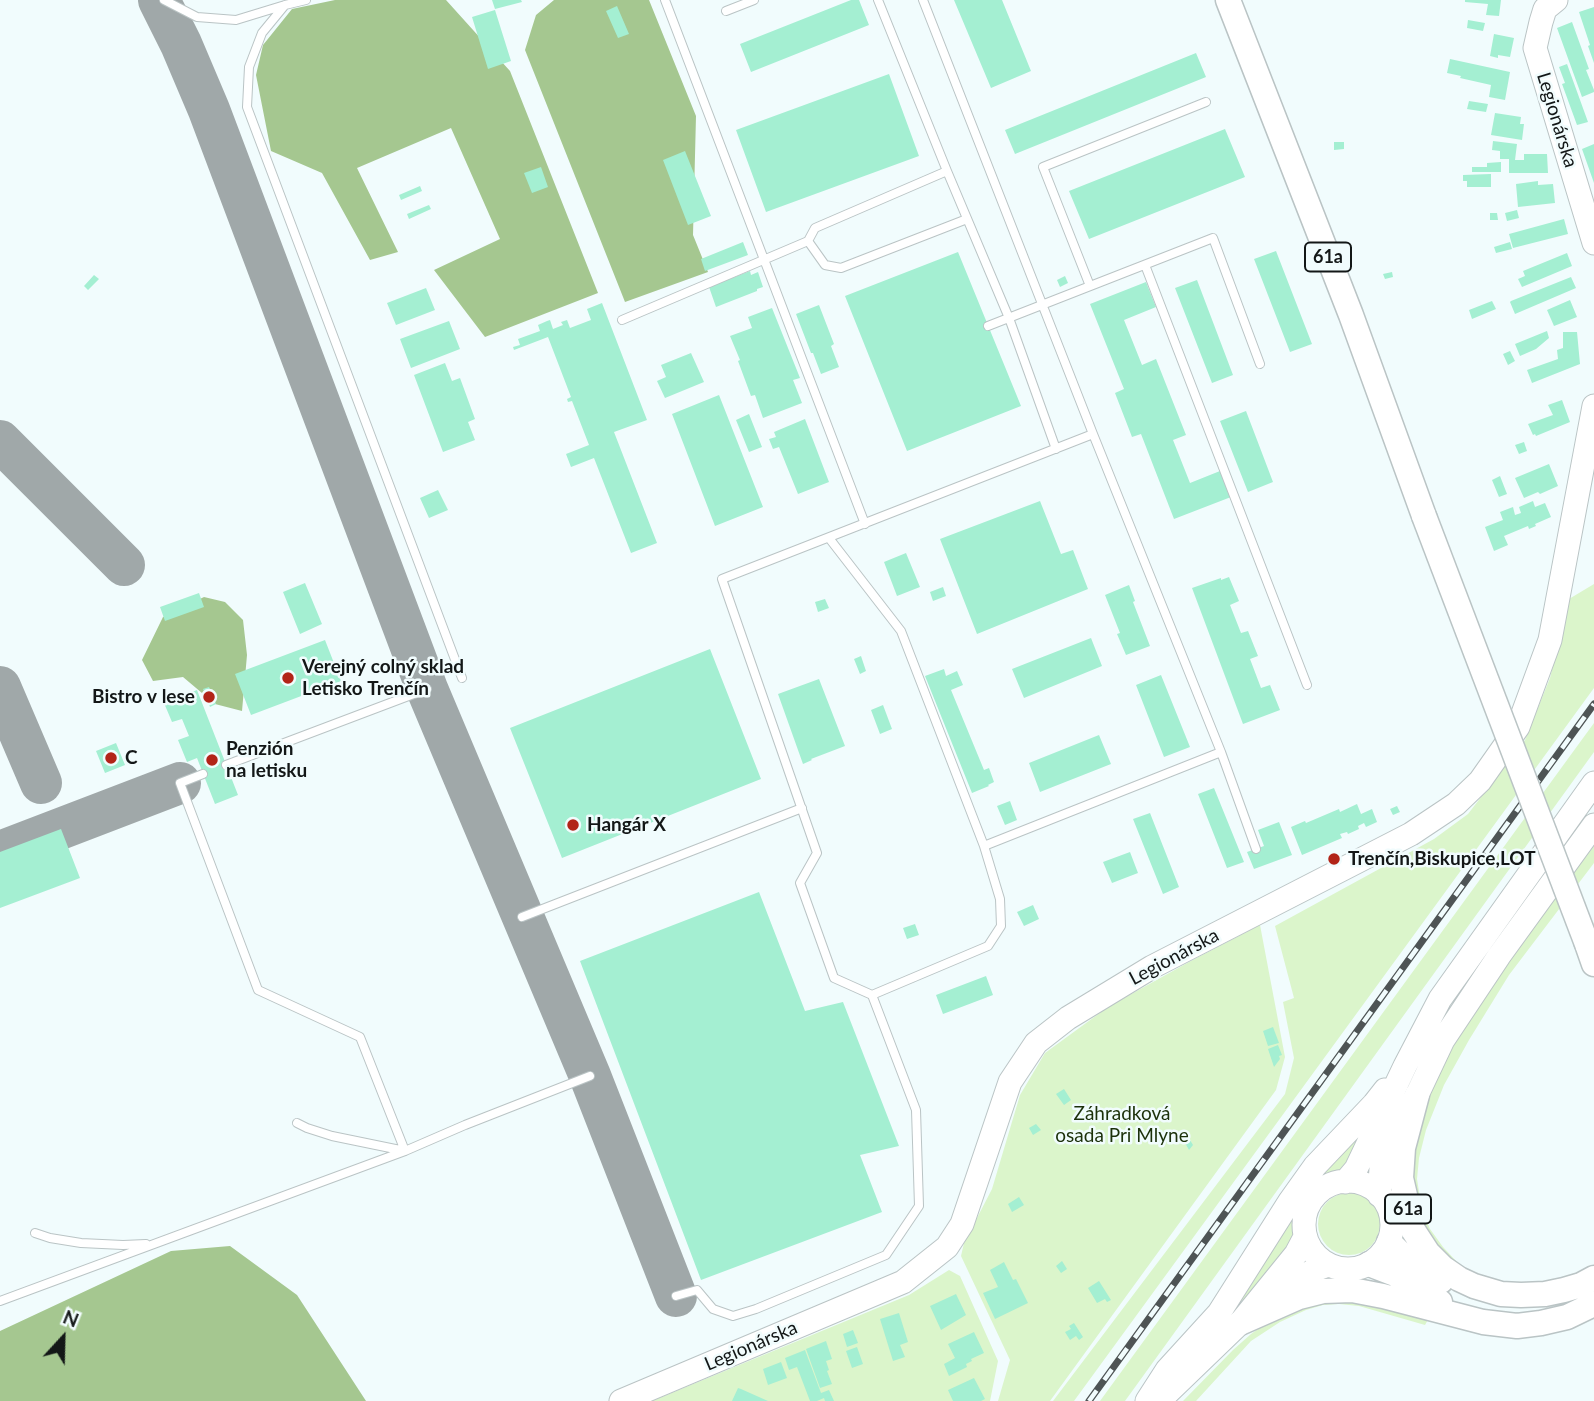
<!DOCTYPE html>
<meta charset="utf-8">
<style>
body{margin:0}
#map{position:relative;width:1594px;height:1401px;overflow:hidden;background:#f1fcfd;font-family:Lato,sans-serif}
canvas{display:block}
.north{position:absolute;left:28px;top:1303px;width:70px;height:70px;-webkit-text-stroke:5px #f1fcfd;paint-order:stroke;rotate:22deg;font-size:19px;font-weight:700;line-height:28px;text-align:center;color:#131717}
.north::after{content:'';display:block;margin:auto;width:24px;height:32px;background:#131717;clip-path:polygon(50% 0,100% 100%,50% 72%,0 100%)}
</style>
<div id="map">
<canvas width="1594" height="1401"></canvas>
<div class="north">N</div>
</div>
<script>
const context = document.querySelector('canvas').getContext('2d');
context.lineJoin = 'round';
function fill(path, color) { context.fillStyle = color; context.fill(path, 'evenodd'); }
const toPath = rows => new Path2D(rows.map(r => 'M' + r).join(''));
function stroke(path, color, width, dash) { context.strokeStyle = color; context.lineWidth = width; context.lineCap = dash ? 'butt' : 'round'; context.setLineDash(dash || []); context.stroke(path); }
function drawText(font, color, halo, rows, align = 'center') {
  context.font = font + ' Lato,sans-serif'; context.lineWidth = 5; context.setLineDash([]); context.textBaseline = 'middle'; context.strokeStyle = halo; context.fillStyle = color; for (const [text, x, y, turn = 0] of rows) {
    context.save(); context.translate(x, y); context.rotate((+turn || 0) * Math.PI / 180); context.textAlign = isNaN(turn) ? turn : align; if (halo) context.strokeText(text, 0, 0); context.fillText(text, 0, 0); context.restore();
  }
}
fill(toPath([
 [1594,584,1594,688,1074,1401,1053,1401,1285,1094,1294,1058,1283,1002,1294,998,1275,926,1434,839,1468,814,1525,740,1550,678,1569,599],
 [1594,723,1594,752,1125,1401,1100,1401],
 [1594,846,1594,863,1509,975,1469,1040,1444,1085,1426,1130,1419,1158,1417,1179,1422,1211,1430,1229,1443,1247,1457,1262,1454,1268,1418,1220,1410,1154,1433,1083,1463,1029,1494,979],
 [1260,925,1285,1057,1276,1090,1050,1401,998,1401,1010,1360,961,1256,964,1243,992,1189,1020,1095,1045,1053,1108,1007,1189,962],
 [1374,1115,1362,1143,1339,1174,1320,1181,1300,1202,1295,1218,1295,1234,1288,1254,1260,1284,1228,1314,1293,1206],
 '1318 1224a31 31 0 1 1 62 0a31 31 0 1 1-62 0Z',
 [949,1270,960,1276,998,1361,990,1401,652,1401,909,1295],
 [1339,1297,1429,1318,1425,1325,1359,1306,1339,1304,1323,1305,1306,1310,1280,1322,1251,1341,1196,1401,1183,1401,1233,1350,1251,1334,1278,1315]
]), '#dbf5cb');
fill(toPath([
 [335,0,446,0,510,71,598,293,485,337,434,270,500,239,451,128,357,168,398,252,370,260,322,173,271,151,256,75,263,45,292,9],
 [554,0,649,0,696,116,693,235,708,272,625,302,525,50,536,15],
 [204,597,225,602,243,620,247,655,242,711,215,704,183,677,153,681,142,660,163,617],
 [230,1246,297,1295,366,1401,0,1401,0,1331,171,1251]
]), '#a5c790');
stroke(toPath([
 [159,0,181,44,209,110,427,689,590,1076,676,1296],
 [0,441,124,565],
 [0,687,41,783],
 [0,852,180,783]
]), '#a0a8a9', 42);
fill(toPath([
 [492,0,521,0,522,2,495,9],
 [851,0,859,0,869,25,751,72,740,44],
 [954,0,1002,0,1031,71,991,88],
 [1465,0,1501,0,1499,16,1486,15,1488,4,1465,2],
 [617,6,629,34,618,38,606,11],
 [1594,7,1594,63,1588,46,1590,45,1579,12],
 [495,10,511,61,488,69,472,17],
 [1468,20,1485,23,1483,31,1467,28],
 [1572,22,1589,69,1586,70,1594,90,1594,92,1582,97,1557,28],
 [1494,34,1514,38,1510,57,1498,55,1498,58,1490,56],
 [1196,53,1206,77,1015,154,1005,130],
 [1450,59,1510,72,1505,100,1489,97,1491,85,1460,78,1461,76,1447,73],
 [1567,64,1588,122,1577,125,1562,84,1565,83,1559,67],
 [889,74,919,156,766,212,736,130],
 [1469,101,1488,104,1486,112,1467,109],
 [1495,113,1521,117,1520,124,1524,124,1522,140,1491,135],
 [1225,129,1245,177,1089,239,1069,191],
 [1493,141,1517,144,1515,160,1524,160,1524,154,1547,154,1548,173,1509,173,1509,159,1500,159,1500,151,1492,150],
 [1334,142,1344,142,1344,149,1334,150],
 [1594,144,1594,183,1582,149],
 [685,151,711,216,688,225,663,160],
 [1501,162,1501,172,1472,172,1472,167,1487,167,1487,163],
 [541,167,548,187,532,193,524,173],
 [1491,174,1491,187,1467,187,1467,181,1463,181,1463,175],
 [1538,181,1538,185,1553,184,1555,203,1518,207,1516,184],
 [420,186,422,191,401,200,399,195],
 [429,205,431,209,409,219,407,214],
 [1517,210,1519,218,1507,221,1505,213],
 [1490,213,1497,213,1498,220,1490,220],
 [1564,219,1568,234,1513,248,1509,234],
 [743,242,748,255,705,271,701,259],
 [1510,242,1512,249,1496,253,1494,247],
 [1276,251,1312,344,1290,352,1254,259],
 [958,252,1021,406,907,451,845,296],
 [1567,253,1572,266,1522,287,1518,279,1525,276,1523,271],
 [750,271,751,275,758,272,763,287,757,289,757,291,716,307,709,287],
 [1392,272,1393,277,1385,279,1383,274],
 [94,275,99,279,88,290,84,286],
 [1065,276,1068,283,1060,287,1057,280],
 [1571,277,1576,288,1515,314,1510,302,1511,301],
 [1197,280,1233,375,1212,383,1175,288],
 [1146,282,1156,307,1124,320,1142,365,1156,359,1186,435,1173,440,1190,483,1220,471,1231,497,1174,519,1141,434,1132,437,1115,393,1124,389,1090,304],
 [426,288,435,310,396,325,387,303],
 [1570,300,1577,317,1554,326,1547,310],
 [1492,301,1496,309,1472,319,1469,310],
 [602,303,647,420,614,432,657,543,631,553,594,458,571,467,566,454,589,445,572,401,568,402,567,399,571,397,548,337,514,350,513,347,520,345,518,339,540,331,538,325,547,321,550,320,553,329,563,325,561,322,567,320,570,328,591,320,587,309],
 [819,305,834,344,831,346,839,367,821,374,813,353,811,353,796,314],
 [772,308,800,378,793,380,802,403,763,418,755,395,751,396,738,361,740,360,730,336,752,328,748,317],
 [449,321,460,349,411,368,400,339],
 [1547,331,1549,338,1536,349,1520,356,1515,344],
 [1563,332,1577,332,1580,364,1532,383,1527,370,1558,359,1557,350,1563,348],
 [1510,351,1515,361,1508,365,1503,354],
 [691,353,704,382,665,398,657,381,666,377,661,365],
 [445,363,452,381,460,378,475,419,468,422,475,440,443,452,414,375],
 [719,395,763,507,715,526,672,414],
 [1562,400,1570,422,1536,436,1535,434,1533,435,1528,424,1553,415,1548,405],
 [1246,411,1273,482,1248,492,1220,421],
 [749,414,762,447,749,452,736,420],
 [805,419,829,482,798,494,779,447,773,449,769,439,776,437,774,432],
 [1524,442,1527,451,1519,454,1515,445],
 [1549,464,1558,486,1540,494,1538,492,1524,498,1515,478],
 [1500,476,1507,494,1499,497,1492,480],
 [438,490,448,510,429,518,420,498],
 [1040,501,1061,554,1073,550,1088,589,977,634,940,539],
 [1533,501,1535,507,1545,503,1551,517,1535,524,1536,526,1529,529,1528,526,1504,536,1508,545,1494,551,1485,527,1503,520,1500,512,1513,507,1515,515,1521,513,1519,507],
 [906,553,920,587,897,596,884,562],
 [1229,577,1239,601,1230,605,1241,633,1248,631,1258,656,1250,659,1261,688,1270,685,1280,710,1243,724,1192,588,1221,578,1221,580],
 [305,583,322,624,300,634,283,592],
 [1129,585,1135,601,1133,602,1150,646,1126,655,1117,634,1120,633,1105,595],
 [943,587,946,596,933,601,930,592],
 [199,593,204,607,165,621,160,607],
 [825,599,829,608,818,612,815,602],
 [1091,638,1102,666,1024,698,1012,669],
 [325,640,341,681,251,715,235,674],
 [710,649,761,779,562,858,510,728],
 [861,656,866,671,860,674,854,659],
 [944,669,946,676,957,671,963,685,951,690,984,770,989,768,994,782,988,785,989,786,972,793,925,676],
 [1161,675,1190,747,1164,757,1136,685],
 [819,679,845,746,811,759,812,760,803,764,778,694],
 [209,687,216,704,210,707,203,689],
 [197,690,238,795,215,804,197,758,187,762,178,740,189,736,182,719,172,722,164,703],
 [883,705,892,729,880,734,871,710],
 [1099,735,1111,764,1040,792,1029,763],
 [116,743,125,765,105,773,96,751],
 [1214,788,1244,862,1227,868,1198,794],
 [1010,801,1017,820,1005,825,997,806],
 [1357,804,1361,814,1372,809,1377,822,1366,827,1364,823,1358,826,1359,829,1348,834,1347,832,1340,834,1342,838,1302,855,1291,827,1305,821,1306,823,1339,809,1340,812],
 [1397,806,1400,812,1393,815,1390,809],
 [1150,813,1179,887,1163,894,1133,819],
 [1279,822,1292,855,1254,869,1247,852,1264,846,1258,830],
 [61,829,80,878,0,908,0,852],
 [1130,852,1138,873,1112,883,1103,862],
 [759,892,805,1011,843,1002,899,1146,860,1155,882,1212,701,1280,580,961],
 [1033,905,1039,919,1024,926,1017,912],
 [915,924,919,935,907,939,903,928],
 [986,976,993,995,943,1014,936,995],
 [1273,1027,1279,1043,1268,1046,1263,1031],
 [1278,1045,1282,1055,1279,1056,1280,1059,1274,1067,1268,1049],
 [1064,1089,1071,1100,1064,1105,1056,1094],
 [1036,1124,1041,1130,1033,1135,1029,1128],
 [1186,1140,1187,1142,1190,1140,1193,1145,1189,1150,1184,1141],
 [1019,1197,1024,1205,1012,1212,1008,1204],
 [1062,1261,1067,1269,1061,1273,1056,1266],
 [1004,1262,1013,1280,1016,1279,1028,1303,995,1319,983,1293,998,1287,990,1270],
 [1099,1281,1111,1300,1107,1302,1105,1299,1097,1303,1088,1288],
 [956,1294,966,1315,941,1330,930,1306],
 [899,1313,908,1342,900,1345,905,1357,893,1361,880,1319],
 [1074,1323,1083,1337,1079,1340,1076,1336,1070,1340,1065,1332,1071,1329,1069,1326],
 [853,1330,858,1343,847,1347,843,1334],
 [974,1332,984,1353,971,1359,972,1361,966,1364,967,1367,949,1376,944,1364,955,1358,948,1344],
 [826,1341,832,1359,826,1361,829,1370,827,1371,832,1384,820,1388,806,1349],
 [857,1347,863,1364,852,1368,846,1351],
 [805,1350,821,1393,829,1390,834,1401,825,1401,824,1398,817,1401,810,1401,797,1367,789,1370,785,1358],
 [781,1362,787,1378,768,1385,763,1369],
 [974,1378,985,1399,981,1401,953,1401,948,1390],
 [738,1388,741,1389,768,1401,732,1401]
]), '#a4efd2');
const lane = toPath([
 [164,0,197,17,236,20,285,5],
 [306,0,285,5,262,33,249,67,247,107,462,678],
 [665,0,865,524],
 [878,0,947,171,1009,318,1056,449],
 [923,0,1093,434,1221,752,1256,849],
 [726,11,754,0],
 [808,241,825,265,841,268,967,219],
 [1145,265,1307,685],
 [1090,286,1043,167,1206,102],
 [622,320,808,241,815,228,947,171],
 [988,326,1213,238,1260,364],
 [829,538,901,631,984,846,1000,899,1001,926,988,946,872,995],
 [226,765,427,689],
 [203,774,180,783,258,990,360,1037,405,1151],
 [984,846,1221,752],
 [522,917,802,808],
 [297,1123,307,1128,332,1136,405,1151],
 [35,1233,50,1238,81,1243,123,1245,146,1244],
 [676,1296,697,1290,713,1309,733,1316,756,1309,886,1255,919,1206,916,1110,872,995,834,978,800,883,817,853,722,579,1093,434],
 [0,1301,405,1151,465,1125,590,1076]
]);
const secondary = toPath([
 [1556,0,1545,9,1541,22,1535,48,1594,243],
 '1304 1225a44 44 0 1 1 88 0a44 44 0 1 1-88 0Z',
 [1345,1182,1356,1169,1405,1066,1440,999,1594,783],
 [1379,1195,1381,1169,1390,1144,1417,1095,1443,1040,1499,956,1594,825],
 [1265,1305,1312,1271,1328,1265],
 [621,1401,903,1282,947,1247,962,1224,1010,1082,1036,1043,1068,1018,1152,967,1411,834,1456,804,1480,781,1518,727,1550,640,1594,406],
 [1147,1401,1167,1370,1219,1313,1290,1201,1315,1166,1374,1104,1385,1090],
 [1159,1401,1240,1323,1296,1254,1305,1237]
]);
const primary = toPath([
 [1228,0,1351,315,1424,516],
 [1587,944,1594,964],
 [1417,1095,1403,1148,1401,1178,1413,1230,1428,1253,1443,1268,1459,1279,1474,1286,1501,1294,1521,1295,1545,1294,1564,1290,1581,1285,1594,1278],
 [1389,1242,1399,1252,1441,1281],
 [1369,1264,1395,1274,1440,1302],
 [1240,1323,1299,1297,1323,1291,1352,1290,1383,1296,1483,1322,1517,1326,1541,1323,1567,1317,1594,1304]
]);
stroke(lane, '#bac4c5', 10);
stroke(secondary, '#bac4c5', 25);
stroke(primary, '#bac4c5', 27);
stroke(lane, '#fff', 8);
stroke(secondary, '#fff', 23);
stroke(primary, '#fff', 24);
const rail = toPath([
 [1089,1401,1594,704]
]);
stroke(rail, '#4e5455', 7);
stroke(rail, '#f1fcfd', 4.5, [13]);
const primaryBridge = toPath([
 [1424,516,1587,944]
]);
stroke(primaryBridge, '#bac4c5', 27, []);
stroke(primaryBridge, '#fff', 24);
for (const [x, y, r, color] of [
 [288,678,7,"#b22418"],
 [209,697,7,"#b22418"],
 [111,758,7,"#b22418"],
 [212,760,7,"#b22418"],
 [573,825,7,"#b22418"],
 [1334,859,7,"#b22418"]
]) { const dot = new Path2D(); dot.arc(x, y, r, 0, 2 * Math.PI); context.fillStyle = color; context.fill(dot); stroke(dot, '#f1fcfd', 2.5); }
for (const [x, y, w] of [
 [1328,257,46],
 [1408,1209,46]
]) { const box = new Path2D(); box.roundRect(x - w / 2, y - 14.5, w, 29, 5); context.fillStyle = '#f1fcfd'; context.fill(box); stroke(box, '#131717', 2); }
drawText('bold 18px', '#131717', null, [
 ["61a",1328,257],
 ["61a",1408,1209]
]);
drawText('19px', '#131717', '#f1fcfd', [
 ["Legionárska",1557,120,73],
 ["Legionárska",1174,957,-28],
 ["Legionárska",751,1346,-23]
]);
drawText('bold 19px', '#131717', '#f1fcfd', [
 ["Verejný colný sklad",302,667],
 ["Letisko Trenčín",302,689],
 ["Bistro v lese",195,697,"right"],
 ["Penzión",226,749],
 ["na letisku",226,771],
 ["C",125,758],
 ["Hangár X",587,825],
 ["Trenčín,Biskupice,LOT",1348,859]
], 'left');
drawText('19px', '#1c310a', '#f1fcfd', [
 ["Záhradková",1122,1114],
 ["osada Pri Mlyne",1122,1136]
]);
</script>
